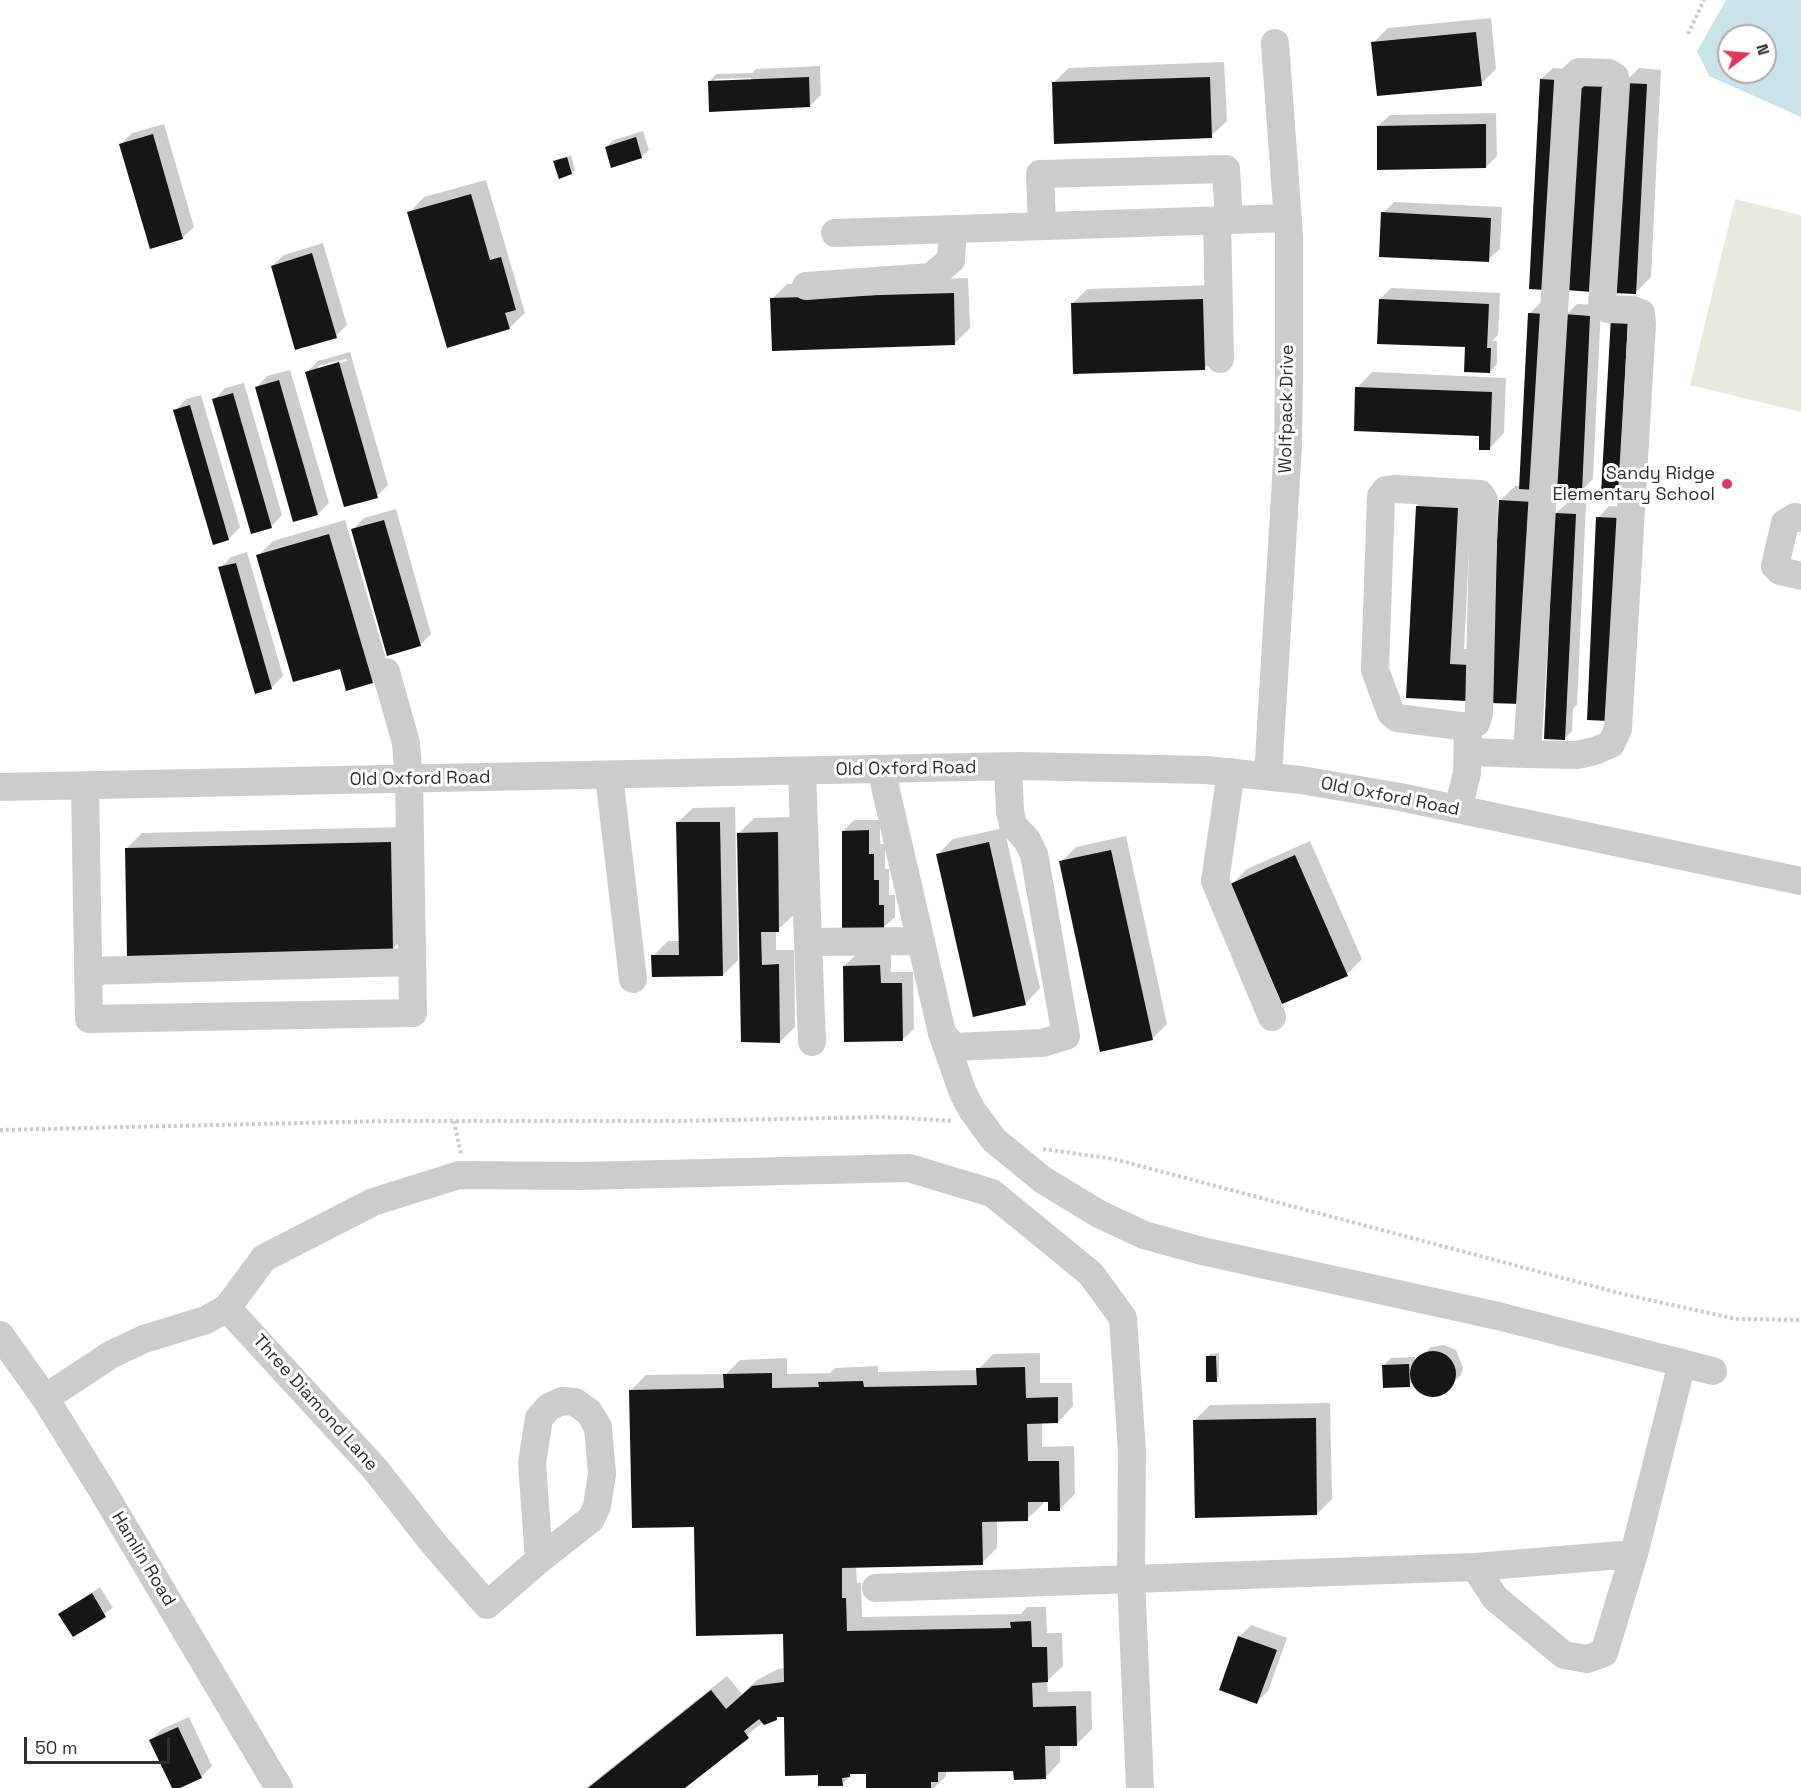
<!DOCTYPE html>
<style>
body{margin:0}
#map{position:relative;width:1801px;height:1788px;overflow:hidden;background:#fff;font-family:"Space Grotesk",sans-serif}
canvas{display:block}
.north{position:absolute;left:1717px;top:24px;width:60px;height:60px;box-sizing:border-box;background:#fff;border:2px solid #acacac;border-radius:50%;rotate:74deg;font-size:16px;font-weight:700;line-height:24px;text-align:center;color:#2f2f2f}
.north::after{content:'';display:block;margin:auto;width:21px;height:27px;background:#df375f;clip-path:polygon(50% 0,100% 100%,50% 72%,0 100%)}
.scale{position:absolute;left:24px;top:1737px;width:146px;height:27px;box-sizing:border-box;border:3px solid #2f2f2f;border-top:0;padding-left:8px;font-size:18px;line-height:21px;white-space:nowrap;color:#2f2f2f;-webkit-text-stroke:4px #fff;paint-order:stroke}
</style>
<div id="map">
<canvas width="1801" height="1788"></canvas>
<div class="north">N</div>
<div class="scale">50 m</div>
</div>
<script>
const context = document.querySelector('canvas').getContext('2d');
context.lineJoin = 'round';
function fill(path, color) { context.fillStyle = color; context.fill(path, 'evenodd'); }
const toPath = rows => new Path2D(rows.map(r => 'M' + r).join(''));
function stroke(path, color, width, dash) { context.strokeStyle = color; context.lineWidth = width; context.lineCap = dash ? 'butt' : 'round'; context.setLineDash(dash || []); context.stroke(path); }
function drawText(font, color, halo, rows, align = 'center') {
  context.font = font + ' "Space Grotesk",sans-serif'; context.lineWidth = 6; context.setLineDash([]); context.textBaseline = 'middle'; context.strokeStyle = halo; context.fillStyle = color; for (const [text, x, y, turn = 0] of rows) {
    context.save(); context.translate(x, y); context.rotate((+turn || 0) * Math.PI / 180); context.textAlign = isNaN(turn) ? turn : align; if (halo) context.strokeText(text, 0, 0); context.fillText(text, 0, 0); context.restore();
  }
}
fill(toPath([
 [1735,199,1801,215,1801,412,1690,385]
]), '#e7ebdd');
fill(toPath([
 [1726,0,1801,0,1801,117,1709,76,1697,51],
 [1729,36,1765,36,1765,72,1729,72]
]), '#cae3eb');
fill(toPath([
 [1491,18,1496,69,1481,84,1373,43,1388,28],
 [1224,62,1227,121,1211,136,1053,83,1069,68],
 [820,66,821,95,810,106,709,82,716,74,752,73,756,69],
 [751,78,751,81,715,82,715,79],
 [1553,68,1568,69,1557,277,1541,79],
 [1639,68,1661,70,1651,277,1636,292,1624,83],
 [1496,113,1497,156,1486,167,1378,126,1390,115],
 [164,124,194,227,182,238,121,144,132,133],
 [643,131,649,150,641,157,606,147,614,140],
 [571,155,575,170,572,173,555,162],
 [486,180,525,313,509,328,409,213,424,197],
 [1394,202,1502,207,1500,249,1488,260,1383,213],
 [323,243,347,325,336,336,272,266,284,255],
 [968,278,970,328,955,343,772,299,787,284],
 [1217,285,1219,353,1204,369,1072,304,1087,289],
 [1391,288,1500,293,1498,335,1492,341,1497,341,1497,364,1490,372,1467,348,1380,299],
 [1541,302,1537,688,1500,501,1515,486,1520,486,1529,314],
 [1577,304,1601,305,1593,479,1582,490,1566,315],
 [350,352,388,485,377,496,307,372,318,361],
 [346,359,347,361,318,370,318,366],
 [290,370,329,503,318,514,256,388,267,376],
 [1372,372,1506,378,1504,433,1489,449,1481,435,1357,388],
 [244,383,282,515,271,527,214,400,225,388],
 [201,395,240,527,229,539,214,543,175,411,186,399],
 [1432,491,1472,493,1464,649,1484,650,1482,684,1408,696,1417,506],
 [1567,503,1586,503,1577,705,1573,709,1572,731,1565,738,1555,514],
 [1609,506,1628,507,1619,709,1598,518],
 [396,509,431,634,420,645,352,530,364,518],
 [345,520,388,666,372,682,341,667,258,556,273,541],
 [247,552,283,676,272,687,256,692,220,568,231,557],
 [735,807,738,960,723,975,653,956,668,941,680,941,677,823,693,808],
 [792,817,794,915,776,931,776,950,794,950,795,1027,780,1042,743,1041,739,833,754,818],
 [854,820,880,820,880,844,885,844,885,869,889,869,889,895,895,895,895,917,883,928,843,831],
 [406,827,407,934,392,950,127,848,142,833],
 [1004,828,1040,988,1025,1004,938,854,953,839],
 [1126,836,1167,1024,1152,1039,1061,862,1076,847],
 [1310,841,1362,959,1347,974,1232,884,1247,869],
 [891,954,891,972,913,972,914,1029,902,1040,844,966,856,955],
 [1444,1345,1456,1350,1463,1368,1461,1375,1443,1393,1429,1395,1416,1387,1414,1380,1409,1385,1384,1365,1391,1358,1415,1357,1416,1363,1431,1347],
 [1040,1353,1040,1383,1072,1383,1073,1406,1058,1422,1042,1422,1042,1447,1074,1446,1075,1494,1060,1509,1049,1500,1043,1501,1043,1504,1027,1519,997,1520,997,1548,982,1563,856,1566,857,1583,861,1583,862,1617,1021,1614,1027,1607,1046,1607,1047,1633,1062,1633,1063,1666,1047,1681,1048,1692,1091,1691,1092,1729,1077,1744,1060,1745,1060,1762,1045,1778,1015,1769,946,1771,946,1776,934,1788,868,1788,867,1772,854,1772,842,1784,819,1774,786,1716,779,1716,763,1722,683,1788,586,1788,727,1676,742,1694,757,1680,778,1669,785,1668,784,1632,695,1526,631,1390,646,1375,726,1374,740,1360,787,1358,787,1374,830,1373,835,1368,878,1366,878,1372,978,1370,993,1354],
 [1219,1353,1219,1377,1216,1380,1207,1357,1210,1354],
 [1330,1403,1332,1499,1317,1514,1195,1420,1210,1405],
 [100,1587,113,1608,73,1635,60,1614],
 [1251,1625,1287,1638,1268,1691,1257,1702,1221,1689,1240,1636],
 [189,1717,212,1766,201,1777,173,1788,151,1740,162,1729]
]), '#0003');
fill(toPath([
 [1476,32,1482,86,1377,96,1371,42],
 [809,77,810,107,709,112,708,81],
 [1210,77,1212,138,1054,144,1052,82],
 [1540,79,1557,80,1546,290,1529,289],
 [1576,80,1603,81,1592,292,1566,290],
 [1623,83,1647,84,1636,294,1612,293],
 [1486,124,1486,168,1377,170,1377,126],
 [153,134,183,239,150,249,119,144],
 [636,137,642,158,611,168,605,147],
 [567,157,572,174,559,179,553,161],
 [471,194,490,260,501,257,516,310,505,313,510,329,447,348,407,212],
 [1381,212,1491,218,1489,262,1379,257],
 [312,253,337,338,295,350,271,266],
 [954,293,955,345,772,351,770,298],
 [1203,299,1205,370,1073,374,1071,303],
 [1379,299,1489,304,1487,348,1491,348,1490,373,1464,372,1465,347,1377,344],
 [1528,313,1545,314,1536,490,1519,489],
 [1564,314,1590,316,1582,492,1556,490],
 [1611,317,1628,318,1619,494,1601,494],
 [339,362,378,498,344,507,305,372],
 [279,380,318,515,293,522,255,387],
 [1355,387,1492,392,1490,450,1479,450,1479,436,1354,431],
 [233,393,272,528,251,534,212,399],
 [190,405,229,540,213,545,173,410],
 [1499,500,1533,502,1522,704,1489,703],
 [1416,506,1458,508,1450,664,1469,665,1467,701,1406,698],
 [1554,513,1576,514,1565,740,1544,739],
 [1596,517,1618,518,1609,721,1587,720],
 [384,520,421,646,387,656,351,529],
 [329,534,373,683,346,691,340,669,293,682,256,555],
 [236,563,272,689,255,694,218,567],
 [676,822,720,822,723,976,652,977,651,955,679,955],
 [869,830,869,854,874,854,874,880,879,880,879,905,884,905,884,930,842,930,842,831],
 [778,832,779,932,761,932,762,965,779,964,780,1043,741,1042,737,833],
 [391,842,393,951,127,957,125,848],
 [989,842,1026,1005,973,1017,936,854],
 [1111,850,1153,1040,1100,1052,1059,861],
 [1295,855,1348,976,1282,1004,1230,884],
 [880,965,881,983,902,983,903,1041,844,1042,843,966],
 '1410 1374a23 23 0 1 1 46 0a23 23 0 1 1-46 0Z',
 [1206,1356,1216,1356,1217,1382,1206,1382],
 [1409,1364,1410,1387,1383,1388,1382,1365],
 [1025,1367,1026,1398,1058,1397,1058,1423,1027,1424,1028,1461,1059,1461,1060,1511,1048,1511,1048,1502,1028,1502,1028,1521,982,1522,983,1565,842,1568,842,1598,846,1598,847,1631,1011,1628,1010,1622,1031,1621,1032,1647,1047,1647,1048,1682,1032,1683,1033,1707,1076,1706,1077,1746,1045,1746,1046,1779,1014,1780,1013,1771,938,1772,938,1782,931,1782,931,1788,866,1788,866,1774,850,1774,850,1777,842,1778,843,1786,818,1786,818,1775,785,1776,784,1717,777,1717,777,1720,764,1725,759,1719,744,1731,749,1738,685,1788,588,1788,711,1690,726,1709,752,1686,784,1682,783,1634,696,1636,694,1527,632,1528,629,1390,724,1388,723,1374,772,1373,772,1388,819,1387,818,1382,863,1381,864,1387,977,1385,976,1368],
 [1316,1418,1317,1515,1195,1518,1193,1420],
 [92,1593,106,1617,73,1637,58,1614],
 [1238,1636,1277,1650,1257,1704,1219,1690],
 [178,1727,202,1778,180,1788,172,1788,149,1740]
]), '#161616');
stroke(toPath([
 [1688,34,1704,0],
 [454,1121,461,1154],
 [0,1130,387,1121,680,1121,884,1117,953,1121],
 [1043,1149,1114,1159,1627,1295,1736,1319,1801,1320]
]), '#ccc', 4, [3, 3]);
stroke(toPath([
 [1217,220,1220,359],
 [1042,226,1040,174,1226,169,1229,219],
 [835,233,1288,218],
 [806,286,931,277,951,260,953,229],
 [1801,518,1795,517,1785,523,1775,566,1780,571,1801,576],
 [1469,752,1527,754,1577,755,1595,751,1611,744,1618,729,1642,324,1641,313,1633,310,1608,309,1602,306,1616,84,1615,77,1609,73,1579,72,1568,82,1527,754],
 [881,769,942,1033,963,1093,972,1110,994,1140,1043,1180,1099,1214,1144,1235,1202,1251,1498,1316,1713,1371],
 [802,771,808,942,921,941],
 [1231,772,1215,881,1272,1017],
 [609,776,633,979],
 [1268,776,1288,446,1289,371,1289,236,1275,43],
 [0,787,1018,766,1206,770,1301,780,1400,797,1801,881],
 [85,787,89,1019,413,1013,409,779,406,743,386,672],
 [1458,809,1467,773,1468,727,1397,718,1391,713,1375,670,1381,496,1386,490,1397,489,1480,494,1484,500,1479,714,1476,723,1468,727],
 [808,942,812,1042],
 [89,971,412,962],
 [942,1033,954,1047,1042,1043,1066,1036,1034,854,1027,840,1013,825,1010,811,1008,767],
 [227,1308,264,1258,373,1202,459,1175,580,1176,909,1168,992,1193,1091,1274,1123,1318,1132,1452,1131,1577,1140,1788],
 [0,1335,45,1398,102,1490,279,1788],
 [45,1398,112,1354,144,1339,206,1320,227,1308,375,1469,434,1544,487,1605,539,1560],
 [562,1401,575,1402,589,1412,598,1427,602,1474,597,1506,591,1519,539,1560,532,1463,539,1418,549,1407,562,1401],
 [1475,1567,1495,1598,1564,1655,1587,1659,1604,1653,1634,1554,1682,1363],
 [876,1588,1475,1567,1634,1554]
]), '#ccc', 28);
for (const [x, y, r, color] of [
 [1727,484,6,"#df375f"]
]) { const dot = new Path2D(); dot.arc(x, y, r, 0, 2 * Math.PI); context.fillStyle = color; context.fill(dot); stroke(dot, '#fff', 2); }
drawText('18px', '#2f2f2f', '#fff', [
 ["Wolfpack Drive",1287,409,-89],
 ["Old Oxford Road",906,769,-1],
 ["Old Oxford Road",420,779,-1],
 ["Old Oxford Road",1390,797,11],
 ["Three Diamond Lane",315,1403,48],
 ["Hamlin Road",143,1559,59]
]);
drawText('18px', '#2f2f2f', '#fff', [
 ["Sandy Ridge",1715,474],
 ["Elementary School",1715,495]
], 'right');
</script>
